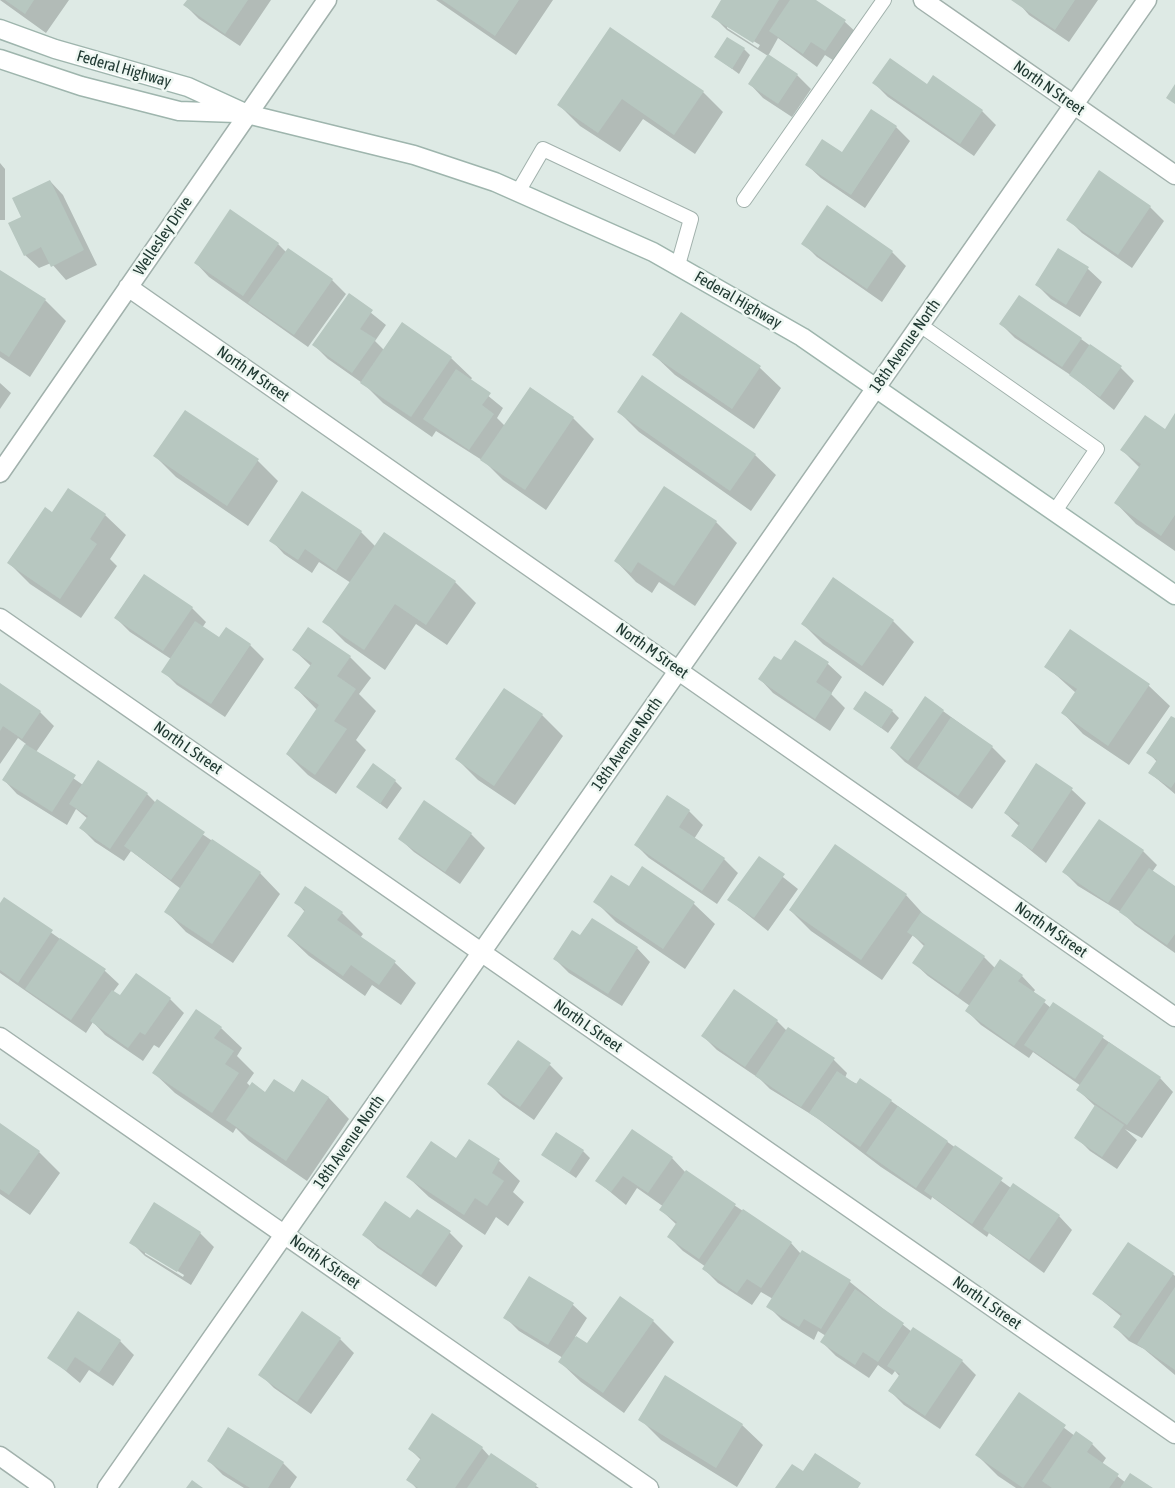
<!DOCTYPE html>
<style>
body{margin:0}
canvas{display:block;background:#deeae5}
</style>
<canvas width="1175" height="1488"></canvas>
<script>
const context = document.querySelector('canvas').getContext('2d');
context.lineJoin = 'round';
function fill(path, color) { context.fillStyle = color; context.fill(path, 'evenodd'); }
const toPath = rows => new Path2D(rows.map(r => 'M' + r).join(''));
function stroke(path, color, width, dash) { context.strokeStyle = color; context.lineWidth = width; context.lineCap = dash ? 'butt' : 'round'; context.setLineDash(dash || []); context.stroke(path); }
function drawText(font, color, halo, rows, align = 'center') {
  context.font = font + ' "Asap Condensed",sans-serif'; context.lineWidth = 5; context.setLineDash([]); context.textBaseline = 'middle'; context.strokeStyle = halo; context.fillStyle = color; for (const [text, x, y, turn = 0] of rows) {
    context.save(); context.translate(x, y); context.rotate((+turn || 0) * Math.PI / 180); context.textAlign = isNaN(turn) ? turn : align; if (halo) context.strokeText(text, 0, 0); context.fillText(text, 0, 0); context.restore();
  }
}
fill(toPath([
 [0,0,69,0,46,33],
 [189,0,271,0,240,46,199,19,185,5],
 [436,0,553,0,516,55],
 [723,0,813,0,845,22,859,35,839,64,825,55,817,67,778,38,768,56,727,30,713,16],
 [727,25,760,45,758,48,727,28],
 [1016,0,1098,0,1069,42,1029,15],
 [610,29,703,92,723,112,695,154,643,119,620,152,580,126,559,105],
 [744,49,750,55,739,74,716,57],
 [797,75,811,89,792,117,763,98,750,84],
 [874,83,927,86,982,111,996,125,974,156,888,97],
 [872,111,896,127,910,141,865,208,821,178,807,165,842,155],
 [0,163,5,169,5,220,0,220],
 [50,181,63,195,97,265,66,280,51,263,39,268,25,255,23,217],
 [1150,207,1164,221,1132,268,1082,233,1068,219],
 [803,243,892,252,906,266,882,302,817,257],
 [278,244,286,252,332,280,346,294,308,347,209,277,196,263],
 [1058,250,1088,269,1102,282,1080,317,1051,299,1037,285],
 [0,272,45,300,66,321,30,377,0,357],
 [349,295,386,325,375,341,384,350,451,358,472,378,470,381,503,408,497,418,505,426,530,389,573,418,594,439,546,510,503,480,485,462,436,431,432,437,383,403,365,385,328,359,314,345],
 [681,314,760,368,781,388,754,429,675,375,654,355],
 [1001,324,1081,339,1121,368,1134,381,1114,410,1072,376,1015,338],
 [0,383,11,393,0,409],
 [619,412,755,455,776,475,751,511,639,432],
 [1175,416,1175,551,1136,524,1116,503,1140,468,1122,450,1165,431],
 [155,456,258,461,278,481,248,526,176,477],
 [665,488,716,522,737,543,695,606,659,582,652,593,636,582,616,561],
 [303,493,361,532,376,547,455,582,476,603,447,645,416,624,385,670,345,642,324,621,351,583,319,562,312,573,284,554,271,540],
 [53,514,105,515,126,535,110,559,117,566,81,618,30,584,9,563],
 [145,576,192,608,206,622,202,628,220,639,250,645,264,659,225,717,177,685,163,671,171,659,130,632,116,618],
 [893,621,914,642,883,686,823,644,803,624],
 [1071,631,1149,686,1170,706,1129,765,1083,734,1063,713,1076,693,1046,666],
 [796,642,828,664,842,677,831,694,845,708,830,731,773,693,760,679,782,663],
 [294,650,350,657,371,678,359,694,376,711,356,740,366,750,336,794,308,775,287,754,317,710,296,688,311,666],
 [0,685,40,712,54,726,36,752,83,785,147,794,156,803,260,873,280,894,233,963,186,932,166,911,181,889,131,851,124,861,95,842,81,828,88,819,76,809,67,825,17,794,4,780,26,744,18,738,0,764],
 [504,690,542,715,563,736,515,805,478,780,457,759],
 [855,709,892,711,899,718,888,733],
 [943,711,992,747,1006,761,972,809,905,762,891,748],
 [1175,720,1175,794,1150,773,1157,762,1148,752],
 [1037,765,1072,790,1086,803,1046,863,1013,836,1019,826,1005,813],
 [395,781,402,788,387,809,358,787],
 [689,811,703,825,694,839,724,859,738,873,717,904,649,858,636,845],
 [1099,821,1143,851,1157,865,1152,872,1175,888,1175,953,1135,925,1124,914,1078,886,1064,872],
 [471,834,485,848,460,884,414,852,400,839],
 [759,858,798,889,768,931,729,900],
 [643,868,694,904,715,924,685,969,616,922,595,901,629,889],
 [906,895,926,917,984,957,996,969,1022,976,1035,990,1033,993,1051,1008,1103,1038,1160,1078,1173,1092,1142,1138,1125,1129,1137,1140,1117,1169,1090,1151,1076,1137,1096,1107,1078,1090,1081,1086,1033,1052,1029,1058,981,1025,967,1011,970,1006,928,976,914,963,925,947,913,935,882,980,811,931,790,910],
 [4,899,105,971,119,984,113,992,121,997,170,999,184,1013,159,1048,154,1045,143,1061,105,1035,93,1022,86,1033,0,973,0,906],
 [296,902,342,913,363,934,360,938,395,963,416,983,401,1005,372,985,365,996,309,956,288,936,305,912],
 [637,948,650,962,622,1006,569,973,555,959],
 [777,1021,787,1031,834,1060,847,1073,845,1078,891,1101,1011,1188,1059,1216,1072,1230,1044,1273,989,1233,987,1237,932,1197,931,1200,881,1167,817,1118,770,1089,760,1079,717,1050,703,1036],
 [221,1028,242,1048,237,1056,254,1073,247,1083,251,1087,266,1094,294,1094,303,1081,329,1098,349,1119,307,1181,249,1141,236,1128,233,1133,175,1093,154,1073],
 [550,1065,563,1078,534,1120,503,1098,489,1084],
 [0,1125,39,1152,60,1173,30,1215,0,1194],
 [470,1141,499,1161,520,1181,513,1192,524,1202,508,1226,496,1217,485,1235,429,1197,408,1177,457,1160],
 [583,1151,590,1158,576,1178,543,1155],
 [672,1158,686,1173,791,1243,801,1254,803,1252,850,1282,912,1332,962,1361,976,1375,940,1429,904,1405,890,1391,900,1377,895,1371,892,1375,878,1365,869,1378,836,1356,822,1342,826,1336,818,1331,814,1340,782,1320,768,1306,773,1299,761,1292,752,1305,718,1283,704,1269,706,1267,683,1251,669,1237,677,1225,661,1210,664,1207,637,1188,626,1205,597,1181],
 [410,1220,450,1233,463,1246,436,1287,378,1248,364,1235],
 [200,1233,214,1247,191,1285,145,1256,131,1242],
 [145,1251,184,1275,183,1277,145,1254],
 [1173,1274,1175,1276,1175,1375,1144,1349,1129,1341,1115,1327,1122,1317,1094,1294],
 [529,1278,573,1305,587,1318,575,1337,587,1345,620,1298,653,1321,674,1342,624,1413,581,1382,560,1362,563,1358,519,1331,505,1317],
 [340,1339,354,1353,311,1414,274,1388,260,1374],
 [120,1341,134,1355,113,1386,89,1370,80,1383,49,1357],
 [1019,1394,1075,1436,1092,1444,1106,1458,1102,1464,1126,1483,1151,1488,1016,1488,998,1476,977,1455],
 [640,1419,742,1425,763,1445,737,1487,661,1440],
 [482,1448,490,1457,539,1488,416,1488,408,1479,421,1460,410,1449],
 [209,1461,283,1463,297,1477,290,1488,244,1488,223,1475]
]), '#0003');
fill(toPath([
 [5,0,34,0,25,14],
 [187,0,248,0,225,34,183,5],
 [442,0,519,0,495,36],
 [721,0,779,0,753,43,711,17],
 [790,0,816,0,846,20,825,51,811,42,803,54,769,31],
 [1011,0,1075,0,1055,30],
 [610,27,704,91,674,135,622,99,598,133,557,105],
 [727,37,745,48,732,69,714,57],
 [768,54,798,74,778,104,748,84],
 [890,58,927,84,933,75,983,110,960,144,872,83],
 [1175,84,1175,104,1166,98],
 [871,109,897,126,851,195,805,165,822,139,842,152],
 [1099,170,1151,206,1118,255,1066,220],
 [50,180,84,250,51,267,41,247,24,256,8,223,21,217,12,198],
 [827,205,893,251,867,289,801,244],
 [230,209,279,243,243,296,194,263],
 [288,248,333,279,294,335,248,303],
 [1058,248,1089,267,1066,305,1035,285],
 [0,270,46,299,9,357,0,351],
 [349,293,373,310,360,329,376,339,352,373,312,345],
 [1019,295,1082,338,1062,367,999,324],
 [681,312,761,366,732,409,652,355],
 [402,322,452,357,411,417,360,383],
 [1090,344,1122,366,1100,397,1069,375],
 [456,369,491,393,482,405,494,414,469,450,423,419],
 [642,375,756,454,730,491,617,412],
 [530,387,574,417,525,490,480,460],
 [185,410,259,459,227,506,153,456],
 [1175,413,1175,515,1161,536,1114,503,1141,464,1120,450,1145,415,1165,429],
 [664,486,717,521,674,586,638,562,631,573,614,561],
 [68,488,106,514,90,539,97,544,60,599,7,563,45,507,52,512],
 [302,491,362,531,336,571,305,549,298,560,269,541],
 [384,532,456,581,426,625,395,604,364,650,322,622],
 [144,574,193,607,163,651,114,618],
 [833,577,894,620,862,666,801,624],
 [195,621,219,637,226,627,251,644,211,704,161,672],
 [308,627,351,656,337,676,356,689,334,721,347,729,315,775,286,754,319,705,294,688,312,663,292,650],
 [1070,629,1150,684,1108,746,1061,713,1077,689,1044,667],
 [795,640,829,662,816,682,832,693,815,719,758,679,774,656,781,660],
 [0,683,41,711,22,739,3,726,0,731],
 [504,688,543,714,494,786,455,759],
 [865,691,893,710,881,728,853,709],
 [925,696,944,710,908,761,890,748],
 [1171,716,1175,718,1175,782,1171,788,1148,773,1157,760,1146,753],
 [951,717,993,746,958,796,917,768],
 [25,744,76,775,52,812,2,780],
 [98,760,148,793,110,849,79,828,88,816,69,804],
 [373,763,396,780,380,804,356,787],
 [1036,763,1073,788,1032,850,1011,836,1020,823,1004,813],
 [667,795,690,810,679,827,725,858,702,891,634,845],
 [157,799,205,832,171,880,124,846],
 [424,800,472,833,445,872,398,839],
 [1099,819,1144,850,1108,903,1062,872],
 [212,839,261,872,212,944,164,912],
 [835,844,907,894,861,960,789,910],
 [759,856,785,874,754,918,727,900],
 [642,866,695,902,663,949,593,902,611,875,629,886],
 [1149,868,1175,886,1175,934,1167,945,1119,912],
 [305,886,343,912,337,920,396,961,379,985,351,965,343,976,287,936,305,910,294,903],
 [4,897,53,930,18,983,0,970,0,903],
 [921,912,985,956,958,995,912,963,925,944,907,932],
 [592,918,638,947,608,994,553,959,572,930,580,935],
 [60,938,106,969,71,1020,25,989],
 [1000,959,1023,975,1018,981,1046,1000,1014,1046,965,1011],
 [136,973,171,998,145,1035,140,1032,128,1048,90,1021,112,990,120,995],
 [734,989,778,1020,745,1067,701,1036],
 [1053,1002,1104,1036,1075,1079,1024,1045],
 [196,1009,222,1027,214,1038,234,1051,225,1064,239,1073,212,1113,152,1073],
 [788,1027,835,1058,801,1107,755,1076],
 [518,1040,551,1063,520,1107,487,1084],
 [1109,1042,1161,1077,1127,1125,1076,1090],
 [837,1071,856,1084,860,1078,892,1100,860,1147,809,1113],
 [274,1079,294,1092,302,1079,329,1097,286,1161,226,1120,252,1082,265,1092],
 [1095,1105,1124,1125,1102,1157,1074,1138],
 [898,1106,948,1141,916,1188,866,1153],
 [0,1123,40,1151,9,1195,0,1189],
 [632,1129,673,1157,648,1193,623,1176,611,1192,595,1181],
 [556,1132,584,1150,569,1173,541,1155],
 [469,1139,500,1159,492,1173,504,1181,487,1206,475,1198,464,1215,406,1177,431,1141,456,1158],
 [955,1145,1003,1178,972,1224,924,1191],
 [686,1170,736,1204,699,1259,667,1237,677,1222,659,1210],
 [1013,1183,1060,1215,1029,1260,983,1229],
 [385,1201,410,1218,417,1209,451,1231,421,1275,362,1235],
 [154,1202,201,1232,177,1272,129,1243],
 [743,1209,792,1242,761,1288,747,1279,737,1293,702,1269],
 [1128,1242,1174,1273,1129,1338,1113,1327,1122,1314,1092,1294],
 [802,1250,851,1280,821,1329,804,1319,799,1327,766,1307],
 [529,1276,574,1303,548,1345,503,1318],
 [1175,1287,1175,1370,1137,1344],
 [855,1289,904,1323,878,1362,863,1352,855,1365,820,1342],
 [620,1296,654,1320,603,1393,558,1362,576,1336,587,1343],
 [78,1311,121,1340,99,1373,75,1357,66,1371,47,1358],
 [302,1311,341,1338,297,1402,258,1375],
 [913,1327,963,1360,925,1416,888,1391,900,1374,887,1366],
 [665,1375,743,1424,716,1468,638,1420],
 [1019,1392,1066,1425,1023,1488,975,1455],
 [432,1413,483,1447,455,1488,418,1488,406,1480,421,1458,408,1449],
 [228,1427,284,1462,268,1488,250,1488,207,1461],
 [1076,1431,1093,1443,1087,1452,1119,1474,1109,1488,1052,1488,1042,1481],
 [491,1453,537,1484,535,1488,467,1488],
 [815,1453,861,1483,858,1488,775,1488,792,1464,803,1471],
 [1130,1473,1153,1488,1120,1488],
 [192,1480,203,1488,186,1488]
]), '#b7c7c0');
const lane = toPath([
 [518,192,543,149,691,219,678,265],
 [744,200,884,0],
 [920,325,1097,449,1055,511]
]);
const street = toPath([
 [923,0,1175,175],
 [128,287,1175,1017],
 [0,473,327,0],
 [0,618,1175,1434],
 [0,1037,649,1488],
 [0,1456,45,1488],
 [107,1488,1147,0]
]);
const secondary = toPath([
 [0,29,55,49,188,87,247,114,414,155,495,182,653,252,802,337,1175,595],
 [0,59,81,86,179,111,236,113]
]);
stroke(lane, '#a1b1ac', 16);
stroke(street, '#a1b1ac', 21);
stroke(secondary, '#9eb5ad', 21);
stroke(lane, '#fff', 14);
stroke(street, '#fff', 18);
stroke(secondary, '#fff', 18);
drawText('16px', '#203932', '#eef7f2', [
 ["Federal Highway",124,69,16],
 ["North N Street",1049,88,35],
 ["Wellesley Drive",163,236,-56],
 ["Federal Highway",738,300,30],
 ["18th Avenue North",905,346,-55],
 ["North M Street",253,374,35],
 ["North M Street",652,651,35],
 ["18th Avenue North",627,744,-55],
 ["North L Street",188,748,35],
 ["North M Street",1051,930,35],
 ["North L Street",588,1026,35],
 ["18th Avenue North",349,1142,-55],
 ["North K Street",325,1262,35],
 ["North L Street",987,1303,35]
]);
</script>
